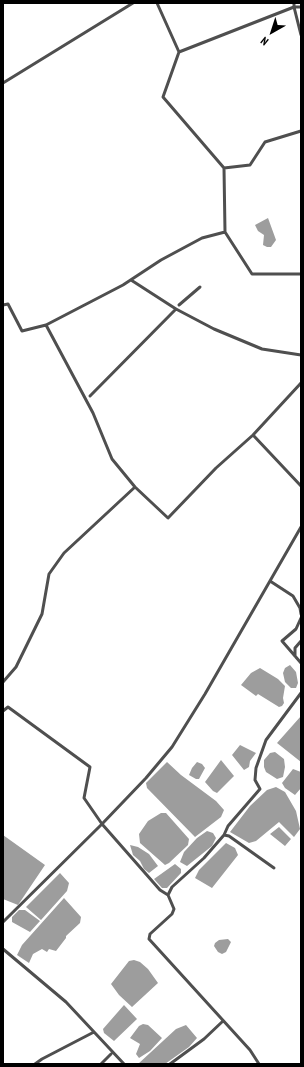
<!DOCTYPE html>
<style>
body{margin:0}
#map{position:relative;width:304px;height:1067px;overflow:hidden;background:#fff;font-family:"PT Sans Narrow",sans-serif}
canvas{display:block}
.frame{position:absolute;inset:0;border:4px solid #000;pointer-events:none}
.north{position:absolute;left:252px;top:12px;width:40px;height:40px;-webkit-text-stroke:3px #fff;paint-order:stroke;rotate:219deg;font-size:11px;font-weight:700;line-height:16px;text-align:center;color:#000}
.north::after{content:'';display:block;margin:auto;width:14px;height:18px;background:#000;clip-path:polygon(50% 0,100% 100%,50% 72%,0 100%)}
</style>
<div id="map">
<canvas width="304" height="1067"></canvas>
<div class="frame"></div>
<div class="north">N</div>
</div>
<script>
const context = document.querySelector('canvas').getContext('2d');
context.lineJoin = 'round';
function fill(path, color) { context.fillStyle = color; context.fill(path, 'evenodd'); }
const toPath = rows => new Path2D(rows.map(r => 'M' + r).join(''));
function stroke(path, color, width, dash) { context.strokeStyle = color; context.lineWidth = width; context.lineCap = dash ? 'butt' : 'round'; context.setLineDash(dash || []); context.stroke(path); }
fill(toPath([
 [268,218,276,240,271,247,267,247,263,245,264,235,258,231,255,225],
 [290,665,296,672,298,683,296,688,291,688,285,682,283,673,285,668],
 [260,668,278,679,285,686,283,698,284,703,282,706,279,707,258,694,256,696,241,685,251,673],
 [301,716,301,762,277,743],
 [240,745,256,753,250,761,249,767,244,770,232,755],
 [275,752,284,759,285,767,283,777,277,779,266,772,264,767,264,760,270,753],
 [221,760,234,776,217,793,213,791,205,782],
 [167,762,181,775,216,801,224,810,221,817,195,837,147,788,146,783],
 [197,762,202,764,205,768,199,779,196,779,189,775,192,768],
 [293,769,301,772,301,788,295,795,285,788,282,783],
 [276,787,285,792,296,811,300,829,294,837,279,822,256,841,249,843,230,832,250,806,267,790],
 [161,813,166,813,189,839,188,845,169,863,165,865,140,843,139,834,148,821],
 [279,827,291,839,285,846,270,834],
 [207,831,213,833,216,838,212,846,187,866,180,862,184,852,197,838],
 [3,835,45,865,18,905,3,899],
 [226,843,235,848,238,855,212,888,195,878,199,870],
 [130,845,138,847,149,854,158,866,149,873,144,869,140,861,133,855],
 [175,864,181,869,181,873,167,888,162,888,154,879],
 [60,873,69,883,67,891,41,920,26,907],
 [64,898,81,917,80,923,66,936,66,938,56,951,49,949,47,952,42,949,33,954,29,963,17,955,22,945],
 [19,910,25,910,40,921,30,932,12,922,12,917],
 [228,939,231,942,226,952,222,954,218,952,214,946,215,943,219,940],
 [134,960,140,962,148,969,158,983,132,1007,119,995,111,984,129,961],
 [124,1005,137,1019,114,1041,104,1033,103,1029],
 [143,1024,148,1025,162,1038,150,1051,139,1058,136,1054,140,1044,130,1038,139,1026],
 [186,1025,197,1038,189,1047,165,1064,138,1064,176,1029]
]), '#9d9d9d');
stroke(toPath([
 [157,3,179,52,163,97,224,168,250,165,265,142,301,131],
 [294,3,294,7,301,7],
 [179,52,294,7,301,35],
 [3,83,133,3],
 [224,168,225,232],
 [3,305,8,304,22,331,46,325,123,285,161,260,202,238,225,232,252,274,301,274],
 [179,305,200,287],
 [176,309,214,329,262,349,301,355],
 [46,325,93,413,112,459,135,487,168,518,216,468,253,435,301,383],
 [90,396,176,309,131,280],
 [253,435,301,486],
 [270,581,293,596,300,608,301,614],
 [301,618,296,629,282,641,301,663],
 [295,656,295,648,301,641],
 [3,682,16,667,42,614,49,574,64,553,135,487],
 [3,711,8,707,90,767,84,798,102,824,160,890,168,895],
 [224,835,228,826,260,789,255,780,256,768,266,740,301,693],
 [3,922,102,824,146,778,172,747,205,694,301,527],
 [3,949,66,1002,124,1064],
 [35,1064,42,1059,94,1032],
 [101,1064,111,1054],
 [170,1064,204,1039,223,1021],
 [259,1064,250,1050,149,939,150,934,172,914,174,909,168,895,172,887,204,858,224,835,229,836,274,868]
]), '#4f4f4f', 3);
</script>
